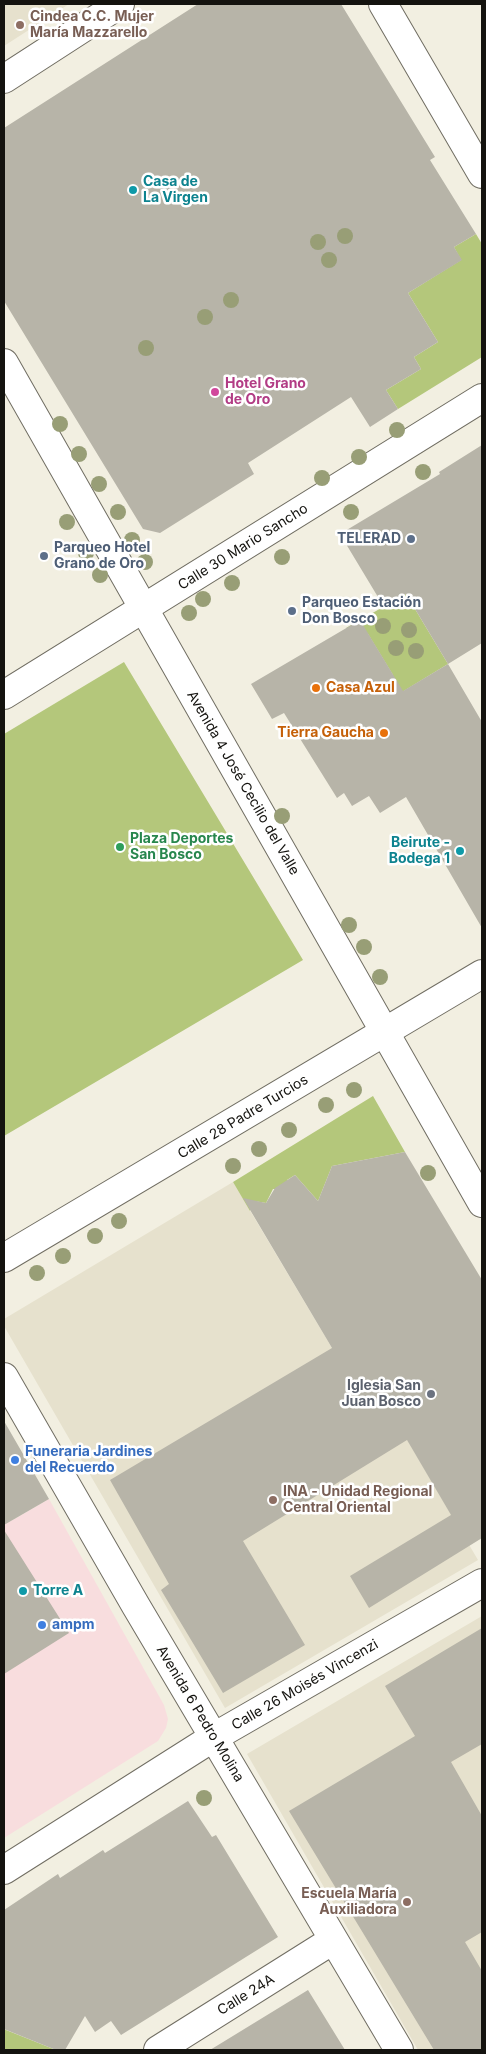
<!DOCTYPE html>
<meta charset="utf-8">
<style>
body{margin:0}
#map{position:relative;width:486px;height:2054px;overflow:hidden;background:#f2efe1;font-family:Inter,sans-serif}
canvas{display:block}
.frame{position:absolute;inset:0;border:5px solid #14130f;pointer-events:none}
</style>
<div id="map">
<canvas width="486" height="2054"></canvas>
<div class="frame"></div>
</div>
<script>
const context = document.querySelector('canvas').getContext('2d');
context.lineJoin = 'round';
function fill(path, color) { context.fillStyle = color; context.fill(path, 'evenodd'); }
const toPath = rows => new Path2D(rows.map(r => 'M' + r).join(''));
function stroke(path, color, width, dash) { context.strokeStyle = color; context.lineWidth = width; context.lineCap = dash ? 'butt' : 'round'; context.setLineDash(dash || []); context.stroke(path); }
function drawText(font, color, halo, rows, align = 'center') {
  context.font = font + ' Inter,sans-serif'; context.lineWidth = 5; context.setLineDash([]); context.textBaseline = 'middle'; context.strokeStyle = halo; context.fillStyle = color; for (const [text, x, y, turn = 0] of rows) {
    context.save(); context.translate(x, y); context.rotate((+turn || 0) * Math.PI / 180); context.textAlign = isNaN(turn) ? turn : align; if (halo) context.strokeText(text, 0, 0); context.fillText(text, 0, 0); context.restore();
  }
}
fill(toPath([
 [49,1499,164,1705,168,1719,166,1728,158,1741,4,1838,4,1525]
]), '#f8ddde');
fill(toPath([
 [4,4,69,4,4,46],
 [233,1182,332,1348,348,1339,478,1560,225,1708,4,1326,4,1319],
 [482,1616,482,2050,418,2050,247,1754]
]), '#e6e1cd');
fill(toPath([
 [476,234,482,244,482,357,398,409,386,390,421,369,414,357,438,342,408,293,461,260,454,247],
 [406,594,448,664,338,731,393,675,368,634,346,628],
 [124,662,303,960,4,1136,4,734],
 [373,1096,405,1152,332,1166,318,1201,295,1175,287,1180,292,1190,273,1189,266,1203,254,1201,250,1211,233,1182],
 [4,2029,6,2030,56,2050,4,2050]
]), '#b4c77b');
fill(toPath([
 [198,4,341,4,435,157,430,160,476,234,454,247,462,260,408,293,438,342,414,357,421,369,386,390,398,409,370,427,351,397,248,463,254,474,160,533,143,529,4,301,4,128],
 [482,445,482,643,448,664,406,594,384,607,340,534,440,474,439,472],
 [360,620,403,691,448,664,482,722,482,928,406,797,380,813,369,796,352,806,344,793,337,798,284,713,272,719,251,684],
 [405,1152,482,1280,482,1538,369,1608,350,1576,451,1515,407,1440,243,1541,305,1645,223,1693,161,1590,169,1584,110,1480,332,1348,243,1198,266,1203,275,1188,295,1175,318,1201,332,1166],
 [4,1421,49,1499,4,1525],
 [4,1530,69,1633,4,1674],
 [482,1628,482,1744,451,1762,482,1816,482,1932,465,1942,482,1971,482,2050,434,2050,289,1811,415,1736,385,1686],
 [188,1801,212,1837,216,1835,278,1937,121,2035,111,2021,95,2032,85,2016,65,2050,56,2050,4,2029,4,1910,58,1874,60,1878,103,1850,105,1853],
 [308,1990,345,2050,210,2050]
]), '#b7b4a8');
const street = toPath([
 [383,4,482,174],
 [4,79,120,4],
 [4,695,482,398],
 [4,1258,482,974],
 [4,1377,136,1606,399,2050],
 [4,1870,214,1737,482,1583],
 [158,2050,333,1940]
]);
const secondary = toPath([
 [4,363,482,1203]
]);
stroke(street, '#706d62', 30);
stroke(secondary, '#706d62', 30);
stroke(street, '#fff', 28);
stroke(secondary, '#fff', 28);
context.fillStyle = '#989e76';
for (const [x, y] of [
 [345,236],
 [318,242],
 [329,260],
 [231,300],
 [205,317],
 [146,348],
 [60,424],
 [397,430],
 [79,454],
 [359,457],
 [423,472],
 [322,478],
 [99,484],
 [118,512],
 [351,512],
 [67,522],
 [132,540],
 [86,553],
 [282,557],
 [145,562],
 [100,575],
 [232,583],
 [203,599],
 [189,613],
 [383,626],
 [409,630],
 [396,648],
 [416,651],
 [282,816],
 [349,925],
 [364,947],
 [380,977],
 [354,1090],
 [326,1105],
 [289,1130],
 [259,1149],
 [233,1166],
 [428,1173],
 [119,1221],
 [95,1236],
 [63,1256],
 [37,1273],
 [204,1798]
]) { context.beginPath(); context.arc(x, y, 8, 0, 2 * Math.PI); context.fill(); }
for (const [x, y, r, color] of [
 [20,25,5,"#8d6e63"],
 [133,190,5,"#0f9aa8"],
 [215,392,5,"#d1479c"],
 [411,539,5,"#5c6f8a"],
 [44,556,5,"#5c6f8a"],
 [292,611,5,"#5c6f8a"],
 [316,688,5,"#e8710a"],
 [384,733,5,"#e8710a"],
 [120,847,5,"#2e9e5b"],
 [460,851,5,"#0f9aa8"],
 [431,1394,5,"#6b7280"],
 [15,1460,5,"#3f7fe0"],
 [273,1500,5,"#8d6e63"],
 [23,1591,5,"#0f9aa8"],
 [42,1625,5,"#3f7fe0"],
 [407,1902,5,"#8d6e63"]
]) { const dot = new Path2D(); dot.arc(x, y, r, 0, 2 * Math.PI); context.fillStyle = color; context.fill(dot); stroke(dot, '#fff', 2); }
drawText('bold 14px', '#785e54', '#fff', [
 ["Cindea C.C. Mujer",30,17],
 ["María Mazzarello",30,33],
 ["INA - Unidad Regional",283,1492],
 ["Central Oriental",283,1508],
 ["Escuela María",397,1894,"right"],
 ["Auxiliadora",397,1910,"right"]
], 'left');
drawText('bold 14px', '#0d838f', '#fff', [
 ["Casa de",143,182],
 ["La Virgen",143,198],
 ["Beirute -",450,843,"right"],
 ["Bodega 1",450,859,"right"],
 ["Torre A",33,1591]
], 'left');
drawText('bold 14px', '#b23c85', '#fff', [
 ["Hotel Grano",225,384],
 ["de Oro",225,400]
], 'left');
drawText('bold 14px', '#4e5e75', '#fff', [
 ["TELERAD",401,539,"right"],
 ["Parqueo Hotel",54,548],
 ["Grano de Oro",54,564],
 ["Parqueo Estación",302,603],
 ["Don Bosco",302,619]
], 'left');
drawText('14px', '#14130f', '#fff', [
 ["Calle 30 Mario Sancho",243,547,-32],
 ["Avenida 4 José Cecilio del Valle",243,783,60],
 ["Calle 28 Padre Turcios",243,1117,-31],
 ["Calle 26 Moisés Vincenzi",305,1685,-30],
 ["Avenida 6 Pedro Molina",200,1714,59],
 ["Calle 24A",246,1995,-32]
]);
drawText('bold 14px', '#c56008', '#fff', [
 ["Casa Azul",326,688],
 ["Tierra Gaucha",374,733,"right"]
], 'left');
drawText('bold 14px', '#27864d', '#fff', [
 ["Plaza Deportes",130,839],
 ["San Bosco",130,855]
], 'left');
drawText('bold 14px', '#5b616d', '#fff', [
 ["Iglesia San",421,1386],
 ["Juan Bosco",421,1402]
], 'right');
drawText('bold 14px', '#366cbe', '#fff', [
 ["Funeraria Jardines",25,1452],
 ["del Recuerdo",25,1468],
 ["ampm",52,1625]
], 'left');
</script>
